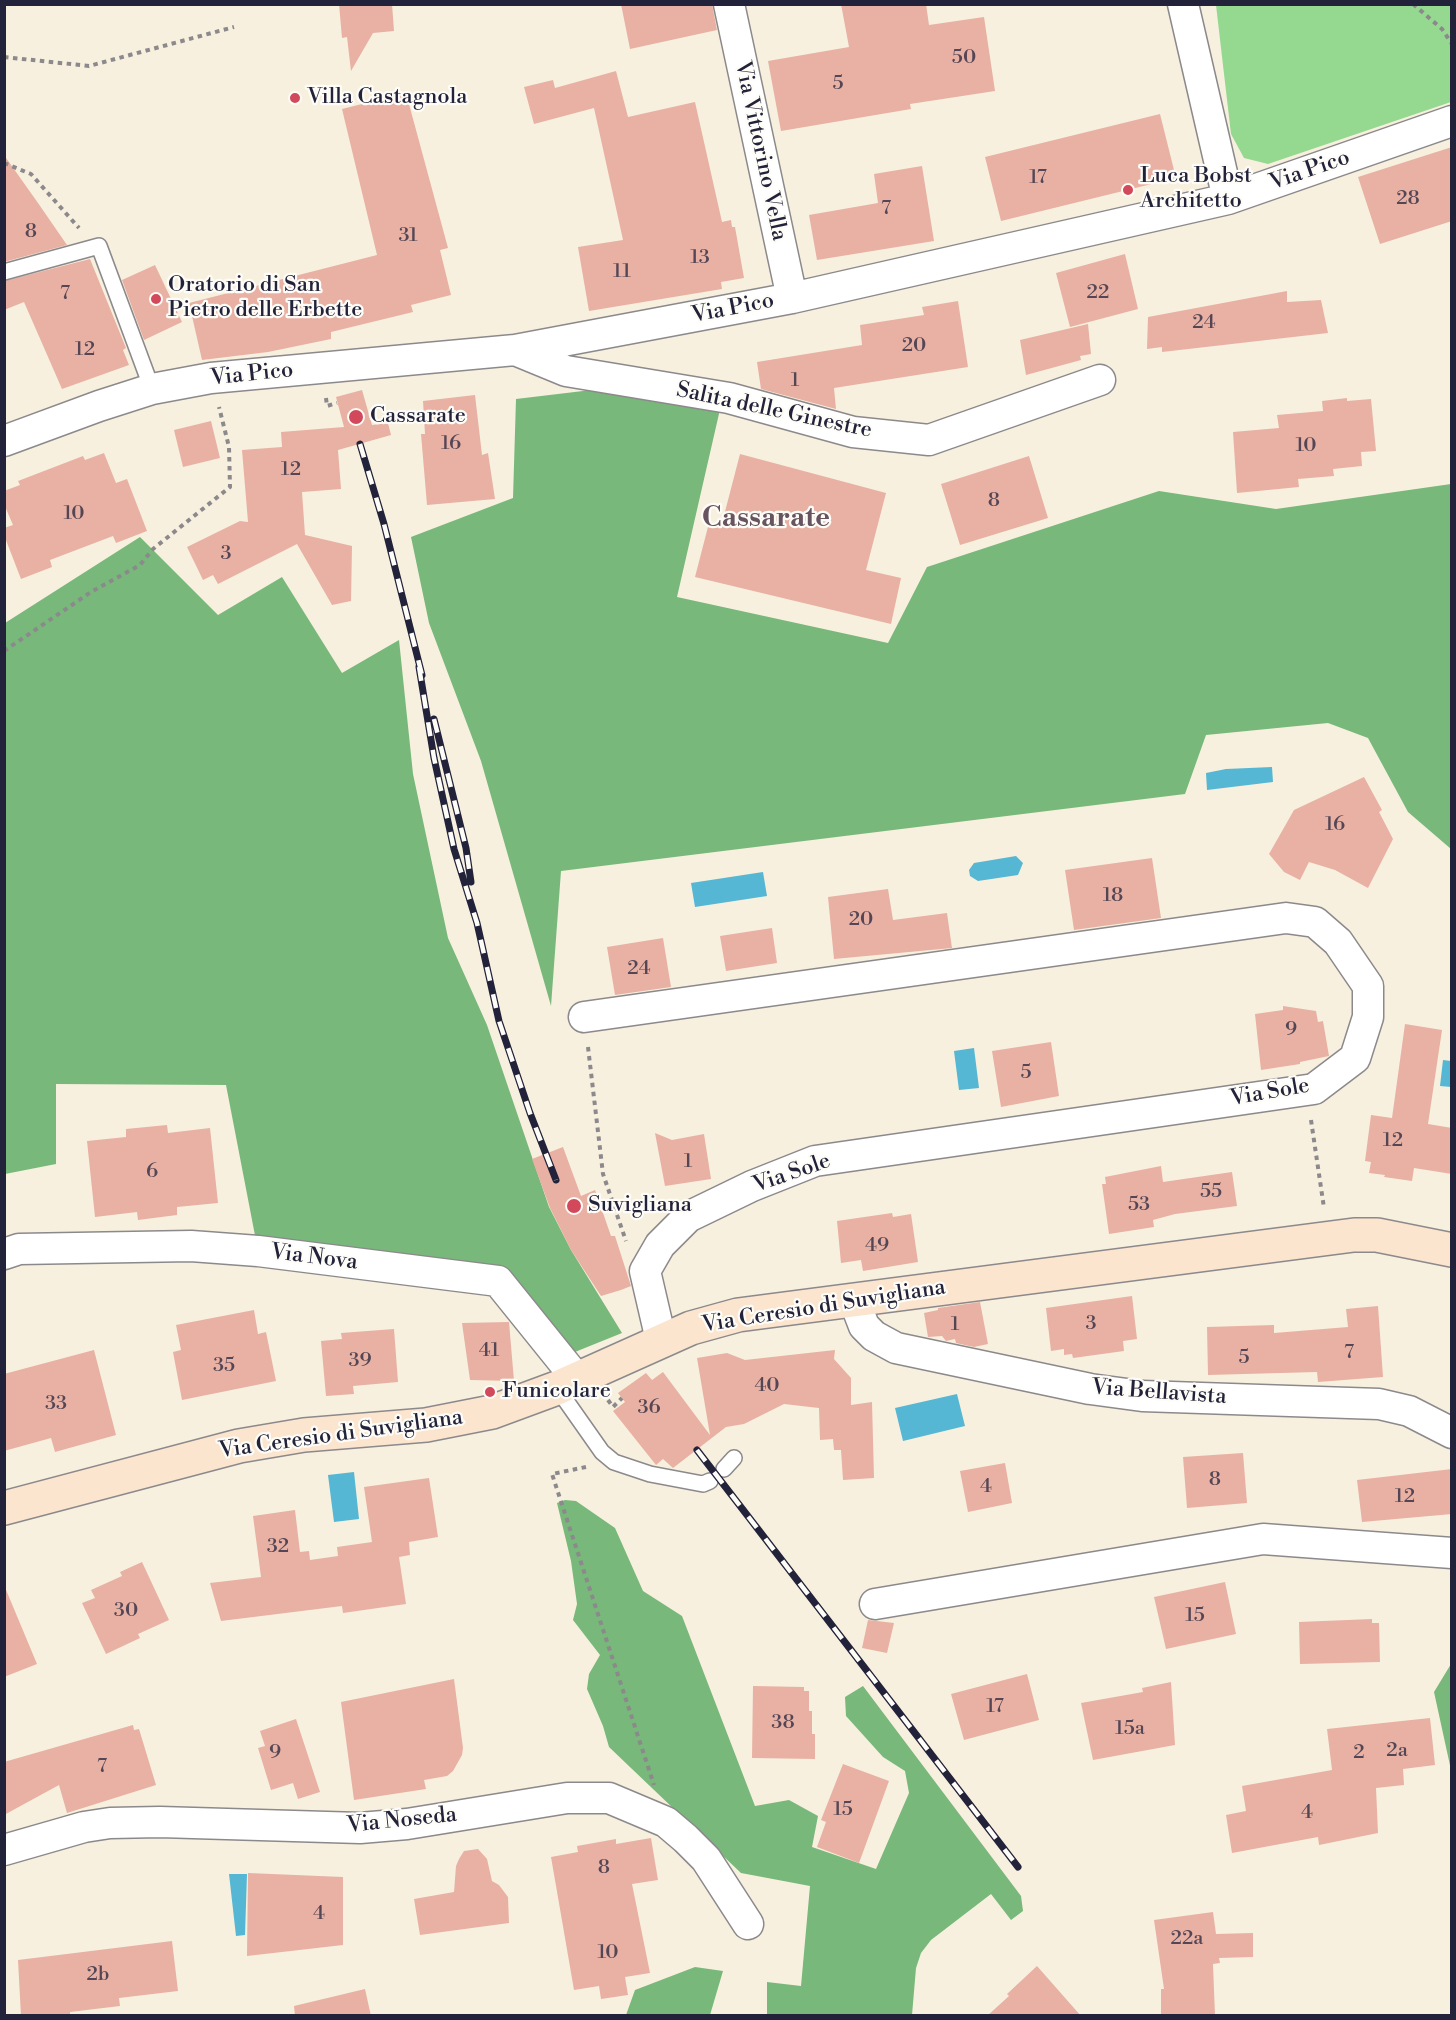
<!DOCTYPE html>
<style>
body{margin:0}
#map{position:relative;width:1456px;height:2020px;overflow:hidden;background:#f7f0de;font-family:"Libre Bodoni",serif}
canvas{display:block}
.frame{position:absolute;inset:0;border:6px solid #22223b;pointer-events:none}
</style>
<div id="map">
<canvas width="1456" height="2020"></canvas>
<div class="frame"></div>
</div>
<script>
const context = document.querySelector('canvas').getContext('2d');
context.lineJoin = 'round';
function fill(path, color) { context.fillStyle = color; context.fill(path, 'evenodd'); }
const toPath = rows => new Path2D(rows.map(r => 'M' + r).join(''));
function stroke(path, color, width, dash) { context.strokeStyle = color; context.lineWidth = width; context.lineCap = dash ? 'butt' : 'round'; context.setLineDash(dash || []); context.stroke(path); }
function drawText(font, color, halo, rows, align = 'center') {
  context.font = font + ' "Libre Bodoni",serif'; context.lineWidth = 4.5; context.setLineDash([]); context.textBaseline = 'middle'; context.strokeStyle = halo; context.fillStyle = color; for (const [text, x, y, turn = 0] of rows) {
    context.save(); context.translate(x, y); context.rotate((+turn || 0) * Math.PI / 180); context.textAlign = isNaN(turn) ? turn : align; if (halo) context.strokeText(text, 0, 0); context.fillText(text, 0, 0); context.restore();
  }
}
fill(toPath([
 [1216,5,1451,5,1451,102,1268,164,1244,158,1231,134]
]), '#95d890');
fill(toPath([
 [625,386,721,405,677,597,888,643,927,567,1159,491,1276,509,1451,484,1451,849,1408,812,1368,738,1328,723,1206,735,1185,794,561,871,551,1006,481,761,429,623,411,537,513,498,516,399],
 [140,537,218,615,282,577,342,673,399,640,413,774,448,938,487,1025,549,1207,571,1250,622,1333,570,1354,498,1281,258,1251,226,1085,56,1084,56,1164,5,1174,5,623],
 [565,1500,576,1501,615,1528,643,1591,682,1616,755,1806,789,1800,818,1816,812,1847,876,1869,909,1793,905,1771,883,1757,846,1716,845,1697,863,1686,1021,1896,1023,1911,1011,1920,991,1894,931,1940,921,1953,916,1968,912,2015,767,2015,767,1982,801,1986,810,1886,741,1873,609,1747,603,1726,587,1689,589,1674,600,1655,573,1620,577,1604,571,1561,557,1503],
 [1451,1664,1451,1770,1434,1692],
 [695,1967,723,1971,710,2015,626,2015,635,1990]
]), '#78b87a');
fill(toPath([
 [1272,767,1273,782,1207,790,1206,773,1226,769],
 [1016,856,1023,863,1018,875,978,881,970,876,969,870,974,863],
 [763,872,767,896,695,907,691,883],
 [974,1048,979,1088,959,1090,954,1051],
 [1443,1060,1451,1061,1451,1087,1440,1086],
 [957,1394,965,1426,903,1441,895,1408],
 [354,1472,359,1519,334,1522,328,1475],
 [229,1874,247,1874,245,1935,236,1936]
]), '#55b7d3');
fill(toPath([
 [339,4,392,4,394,31,373,33,351,71,347,37,342,38],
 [621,4,712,4,717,30,630,49],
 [841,4,926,4,929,25,984,17,995,91,910,104,911,109,781,131,768,61,849,47],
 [616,71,628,117,695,102,722,222,731,220,732,227,735,227,744,278,721,282,722,289,589,311,578,247,623,240,594,108,534,124,524,87,553,80,555,88],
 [406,93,448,248,440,250,451,295,411,305,413,312,331,332,331,339,268,352,202,360,189,303,377,255,342,109],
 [1160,114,1176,178,1001,221,985,157],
 [1452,147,1452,221,1380,244,1358,177],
 [4,155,38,203,67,245,4,262],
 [922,166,934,241,817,260,809,215,878,203,874,174],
 [1125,254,1138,309,1070,327,1056,273],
 [90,259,126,348,123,350,129,365,62,389,24,302,4,310,4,281],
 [155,265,182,322,144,340,122,280],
 [1287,291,1287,302,1321,300,1328,333,1162,352,1162,347,1147,349,1148,317],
 [958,301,968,367,834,388,836,409,761,389,757,362,862,345,860,325,924,315,922,307],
 [1088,324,1091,354,1080,356,1081,360,1026,375,1020,340],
 [362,390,372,425,388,423,391,435,338,450,341,489,302,492,305,535,352,546,351,601,332,605,297,544,218,584,213,575,203,580,187,547,240,521,248,522,242,450,282,447,281,432,344,427,336,397],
 [475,395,482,455,488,453,495,499,427,505,421,434,425,434,423,401],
 [1347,398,1347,401,1371,399,1376,451,1361,452,1362,466,1333,469,1334,476,1298,479,1299,487,1237,493,1233,432,1279,428,1277,415,1323,411,1322,401],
 [211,421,220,458,183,467,174,430],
 [104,453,116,483,127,479,147,531,116,543,113,536,50,560,52,567,21,579,4,535,4,528,13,525,4,504,4,491,20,485,18,481,83,456,85,460],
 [740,454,886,493,866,570,901,578,891,624,695,577,709,523,721,527],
 [1029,456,1048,518,960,545,941,484],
 [1364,777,1382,810,1379,812,1393,839,1368,888,1335,870,1309,862,1300,880,1284,872,1269,854,1294,810],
 [1152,858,1161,918,1074,930,1065,870],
 [888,889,893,920,947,913,952,948,834,959,828,897],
 [772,928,777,963,726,971,720,936],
 [663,938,671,987,615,995,607,947],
 [1283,1006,1316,1011,1318,1022,1323,1021,1329,1056,1300,1062,1300,1064,1261,1070,1255,1014,1283,1010],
 [1405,1024,1442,1030,1428,1124,1452,1128,1452,1174,1414,1168,1412,1181,1384,1177,1385,1175,1369,1173,1371,1162,1365,1161,1371,1115,1392,1118],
 [1051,1042,1059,1096,1001,1107,992,1051],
 [167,1125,168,1133,210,1128,218,1203,177,1207,177,1215,138,1220,137,1212,95,1217,87,1141,126,1137,126,1129],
 [655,1133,672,1140,704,1134,711,1179,665,1186],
 [563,1147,581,1196,595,1190,611,1236,615,1236,631,1286,621,1290,601,1296,571,1250,550,1208,532,1159],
 [1161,1166,1163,1182,1232,1172,1237,1206,1175,1214,1153,1220,1154,1227,1109,1234,1102,1184,1106,1184,1105,1177],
 [892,1213,893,1217,911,1214,918,1262,863,1271,861,1260,841,1263,837,1221],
 [1132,1296,1137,1339,1123,1341,1124,1351,1073,1358,1072,1354,1064,1355,1064,1349,1051,1351,1046,1308],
 [980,1302,988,1344,974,1347,956,1343,955,1339,946,1341,942,1336,928,1337,924,1313,938,1310,938,1308],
 [1378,1306,1383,1377,1318,1382,1317,1372,1208,1375,1207,1327,1274,1325,1274,1333,1348,1327,1346,1309],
 [254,1310,258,1334,266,1332,276,1381,182,1400,173,1352,181,1350,176,1325],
 [509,1322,514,1381,470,1380,462,1323],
 [394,1329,398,1382,353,1386,354,1394,326,1396,321,1341,342,1339,341,1333],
 [94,1350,116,1435,55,1452,51,1438,4,1451,4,1374],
 [835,1350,834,1359,851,1378,851,1405,872,1402,874,1478,843,1480,841,1450,834,1450,833,1439,820,1440,819,1408,784,1404,744,1424,726,1427,673,1468,663,1459,656,1465,613,1411,625,1402,618,1393,646,1373,652,1380,663,1372,710,1435,697,1358,727,1353,745,1360],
 [1243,1453,1247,1503,1187,1508,1183,1457],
 [1005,1463,1012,1503,968,1512,960,1471],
 [1452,1469,1452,1514,1362,1522,1357,1480],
 [429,1478,438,1537,409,1542,410,1555,399,1557,406,1604,343,1613,342,1606,221,1621,210,1583,261,1577,253,1516,295,1510,300,1552,309,1551,310,1560,338,1556,337,1547,372,1542,364,1487],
 [142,1562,169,1620,138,1634,140,1638,106,1654,82,1603,95,1598,91,1590,122,1576,120,1572],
 [1225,1582,1236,1634,1166,1649,1154,1597],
 [4,1585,37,1664,4,1677],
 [1372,1619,1372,1623,1379,1623,1380,1662,1300,1664,1299,1622],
 [868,1620,894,1623,887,1653,862,1648],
 [1027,1674,1039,1720,964,1740,951,1694],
 [454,1679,463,1748,462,1755,453,1771,447,1776,424,1780,426,1789,354,1800,341,1702],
 [1171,1682,1175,1745,1093,1760,1081,1703,1143,1692,1142,1688],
 [753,1686,804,1687,804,1691,809,1691,809,1711,812,1711,812,1734,815,1734,815,1759,752,1758],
 [1430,1718,1435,1765,1403,1769,1404,1785,1376,1788,1378,1833,1319,1845,1318,1837,1232,1853,1226,1815,1246,1811,1242,1786,1332,1770,1327,1729],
 [296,1719,320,1792,298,1799,293,1783,271,1790,258,1748,265,1746,260,1731],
 [133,1725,134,1730,139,1729,156,1785,67,1813,59,1785,4,1815,4,1762],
 [843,1764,889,1781,859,1863,817,1847,826,1822,821,1820],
 [651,1838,658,1880,632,1884,650,1973,625,1977,628,1995,601,1999,599,1986,574,1990,551,1857,578,1852,577,1846,616,1839,616,1844],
 [478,1849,487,1859,492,1881,499,1885,508,1897,509,1923,420,1935,414,1899,454,1892,456,1866,459,1859,464,1851],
 [248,1873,343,1877,343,1945,247,1956],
 [1213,1912,1216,1934,1253,1933,1253,1957,1219,1958,1220,1963,1213,1964,1215,2016,1161,2016,1161,1989,1164,1989,1154,1920],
 [172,1941,178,1991,119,1998,120,2006,70,2012,70,2016,21,2016,18,1960],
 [1037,1966,1081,2016,987,2016,1009,1996,1007,1994],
 [365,1989,371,2016,295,2016,294,2006]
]), '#e8b1a3');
const service = toPath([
 [4,272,99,246,152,389],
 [557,1388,602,1452,614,1462,650,1474,703,1484,710,1481],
 [724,1469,734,1458]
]);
const minor = toPath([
 [729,4,792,298],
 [1183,4,1228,199],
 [515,350,566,371,729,398,853,432,929,440,1100,380],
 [4,441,99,406,152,389,211,378,515,350,792,298,1228,199,1452,121],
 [584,1017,1286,918,1315,922,1338,942,1368,986,1368,1017,1355,1058,1314,1089,815,1161,752,1186,688,1217,660,1245,645,1271,661,1340],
 [4,1254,19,1249,191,1246,258,1251,498,1281,577,1379],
 [854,1300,864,1326,874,1336,896,1348,1090,1389,1142,1396,1379,1404,1409,1411,1452,1433],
 [875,1604,1263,1539,1452,1553],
 [4,1850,84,1827,110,1823,160,1822,360,1828,407,1824,567,1798,609,1798,666,1822,686,1839,706,1859,748,1924]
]);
const secondary = toPath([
 [4,1508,239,1446,304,1435,426,1425,492,1412,557,1388,691,1328,738,1315,1354,1235,1377,1235,1452,1250]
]);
stroke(service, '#8c898c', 18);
stroke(minor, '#8c898c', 33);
stroke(secondary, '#8c898c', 36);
stroke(toPath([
 [1413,4,1442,29,1452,44],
 [4,57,89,66,234,27],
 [4,163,31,174,79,228],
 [326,398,327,406,337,403],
 [4,651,91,592,140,565,153,549,230,487,229,447,219,407],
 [588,1047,603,1174,626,1241],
 [1311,1120,1324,1208],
 [608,1400,613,1407,622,1398],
 [586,1467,552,1474,654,1785]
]), '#8c898c', 4, [4.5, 4.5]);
stroke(service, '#fff', 15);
stroke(minor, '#fff', 30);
stroke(secondary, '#fbe5cf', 33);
const rail = toPath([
 [360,444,384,524,422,675],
 [419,667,434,758,454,849,477,923,499,1021,530,1113,556,1180],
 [434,719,466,848,471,882],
 [697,1450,1018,1867]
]);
stroke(rail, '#22223b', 7);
stroke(rail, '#fdfcf7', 4.5, [14]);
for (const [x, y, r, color] of [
 [295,98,6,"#d1495b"],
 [1128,190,6,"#d1495b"],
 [156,299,6,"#d1495b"],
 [356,417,8,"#d1495b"],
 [574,1206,8,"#d1495b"],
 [490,1392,6,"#d1495b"]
]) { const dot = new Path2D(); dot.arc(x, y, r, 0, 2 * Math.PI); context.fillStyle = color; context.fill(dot); stroke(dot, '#fdfcf7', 2); }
drawText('20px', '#544655', null, [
 ["50",964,58],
 ["5",838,84],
 ["17",1038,178],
 ["28",1408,199],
 ["7",886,209],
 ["8",31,232],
 ["31",408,236],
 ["13",700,258],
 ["11",622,272],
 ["22",1098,293],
 ["7",65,294],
 ["24",1204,323],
 ["20",914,346],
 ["12",85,350],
 ["1",795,381],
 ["16",451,444],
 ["10",1306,446],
 ["12",291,470],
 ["8",994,501],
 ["10",74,514],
 ["3",226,554],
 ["16",1335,825],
 ["18",1113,896],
 ["20",861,920],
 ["24",639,969],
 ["9",1291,1030],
 ["5",1026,1073],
 ["12",1393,1141],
 ["1",688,1162],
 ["6",152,1172],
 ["55",1211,1192],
 ["53",1139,1205],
 ["49",877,1246],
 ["3",1091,1324],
 ["1",955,1325],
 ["41",489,1351],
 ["7",1349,1353],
 ["5",1244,1358],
 ["39",360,1361],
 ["35",224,1366],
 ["40",767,1386],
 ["33",56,1404],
 ["36",649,1408],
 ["8",1215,1480],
 ["4",986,1487],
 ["12",1405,1497],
 ["32",278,1547],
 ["30",126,1611],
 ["15",1195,1616],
 ["17",995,1707],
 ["38",783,1723],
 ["15a",1130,1729],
 ["2a",1397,1751],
 ["9",275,1753],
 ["2",1359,1753],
 ["7",102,1767],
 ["15",843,1810],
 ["4",1307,1813],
 ["8",604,1868],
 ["4",319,1914],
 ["22a",1187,1939],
 ["10",608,1953],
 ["2b",98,1975]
]);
drawText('22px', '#22223b', '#fdfcf7', [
 ["Villa Castagnola",307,98],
 ["Luca Bobst",1140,177],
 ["Architetto",1140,202],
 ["Oratorio di San",168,286],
 ["Pietro delle Erbette",168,311],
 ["Cassarate",370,417],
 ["Suvigliana",588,1206],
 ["Funicolare",502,1392]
], 'left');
drawText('22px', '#22223b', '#fdfcf7', [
 ["Via Vittorino Vella",760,151,78],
 ["Via Pico",1310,171,-19],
 ["Via Pico",733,309,-11],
 ["Via Pico",252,375,-6],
 ["Salita delle Ginestre",774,411,12],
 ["Via Sole",1270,1093,-10],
 ["Via Sole",792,1174,-19],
 ["Via Nova",314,1258,7],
 ["Via Ceresio di Suvigliana",824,1307,-9],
 ["Via Bellavista",1159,1393,4],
 ["Via Ceresio di Suvigliana",341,1435,-8],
 ["Via Noseda",402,1821,-6]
]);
drawText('bold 28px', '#67545f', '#fdfcf7', [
 ["Cassarate",766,519]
]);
</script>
